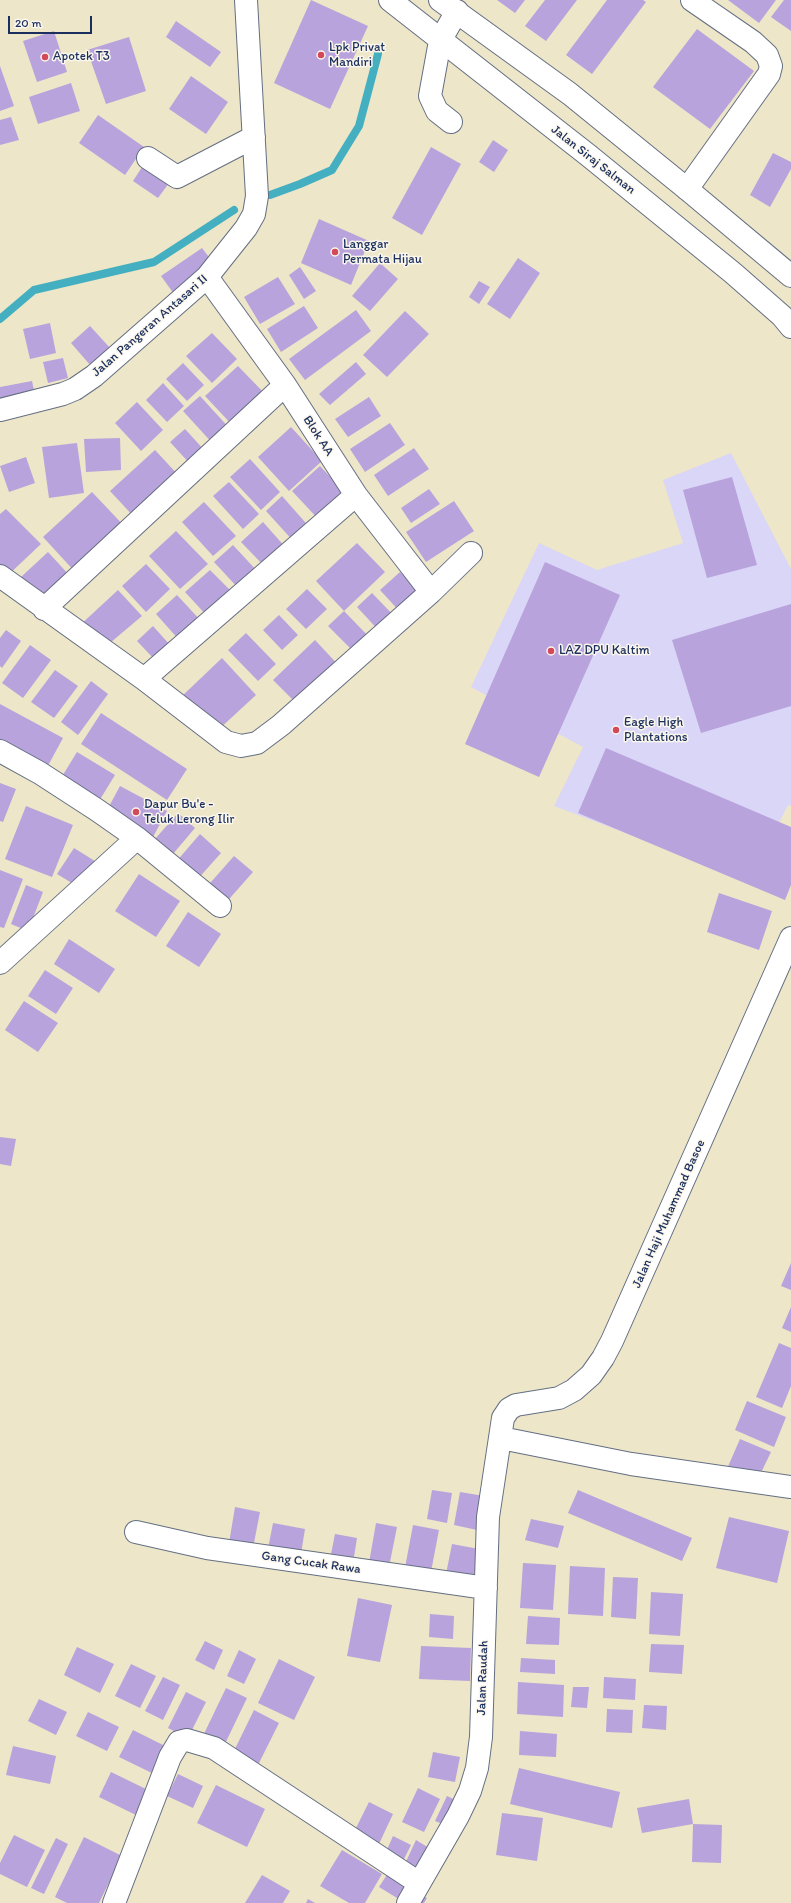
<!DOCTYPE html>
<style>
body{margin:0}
#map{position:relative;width:791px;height:1903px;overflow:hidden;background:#ede6c8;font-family:Itim,sans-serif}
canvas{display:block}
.scale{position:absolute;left:8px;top:16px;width:84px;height:18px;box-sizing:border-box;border:2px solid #1b2f5e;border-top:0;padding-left:5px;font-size:12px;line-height:14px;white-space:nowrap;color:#1b2f5e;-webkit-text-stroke:3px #fbf7ec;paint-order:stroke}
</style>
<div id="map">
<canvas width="791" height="1903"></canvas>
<div class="scale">20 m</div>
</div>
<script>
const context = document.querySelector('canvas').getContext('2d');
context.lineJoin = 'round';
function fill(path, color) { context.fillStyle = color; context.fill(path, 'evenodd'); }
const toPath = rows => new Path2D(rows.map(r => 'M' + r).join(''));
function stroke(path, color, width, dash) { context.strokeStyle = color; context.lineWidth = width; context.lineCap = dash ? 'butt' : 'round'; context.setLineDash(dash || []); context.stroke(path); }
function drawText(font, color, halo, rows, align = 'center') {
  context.font = font + ' Itim,sans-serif'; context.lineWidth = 3; context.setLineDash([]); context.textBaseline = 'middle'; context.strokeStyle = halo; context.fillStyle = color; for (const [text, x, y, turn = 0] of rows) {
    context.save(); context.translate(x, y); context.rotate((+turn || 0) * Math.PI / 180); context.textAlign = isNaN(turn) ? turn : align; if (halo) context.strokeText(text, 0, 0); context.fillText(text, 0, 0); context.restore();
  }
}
fill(toPath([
 [731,453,791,569,791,806,788,805,750,880,554,806,583,747,471,687,539,543,597,570,683,543,663,480]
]), '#dad6f7');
stroke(toPath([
 [270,195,300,184,332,170,359,126,378,54],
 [0,319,34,290,154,262,234,210]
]), '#43afc0', 8);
fill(toPath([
 [311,0,368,26,330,109,274,83],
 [497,0,525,0,515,13],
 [545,0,577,0,546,41,525,26],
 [607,0,643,0,646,2,592,74,566,55],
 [728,0,776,0,759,23],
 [784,0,791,0,791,31,771,17],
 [176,21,221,52,210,67,166,37],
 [697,29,754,71,710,129,653,87],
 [54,31,67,72,37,82,23,41],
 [129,37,146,91,106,104,87,50],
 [0,66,14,106,0,111],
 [191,76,228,102,206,134,169,109],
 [71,83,80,111,38,124,29,97],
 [98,115,144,147,125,175,79,143],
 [11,117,19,140,0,145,0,120],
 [493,140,508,150,494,172,479,162],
 [431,147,461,164,422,235,392,218],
 [773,153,791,162,791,169,770,207,750,195],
 [146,161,172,179,158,198,133,181],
 [319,219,369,241,351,285,301,263],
 [202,248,215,265,174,294,161,276],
 [518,258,540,273,510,319,487,304],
 [380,263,398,279,370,311,352,296],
 [300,267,316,291,304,299,289,275],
 [278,277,295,304,260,324,244,297],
 [479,281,490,287,479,304,469,297],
 [304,306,318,328,281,352,267,329],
 [356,310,371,331,305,380,289,359],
 [405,311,429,334,387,377,363,355],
 [50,323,56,353,30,359,23,329],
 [90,326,111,349,91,366,71,343],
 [212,333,237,359,212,383,186,356],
 [63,358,68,378,48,383,43,362],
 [356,362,366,374,330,405,319,394],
 [183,363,204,385,187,401,166,379],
 [238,366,268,397,235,428,205,396],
 [32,381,36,400,0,408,0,387],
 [163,383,184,406,167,422,146,400],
 [200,396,232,431,215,446,183,411],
 [369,397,381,416,348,437,335,419],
 [137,402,163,430,141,451,115,423],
 [390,423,405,445,365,472,350,449],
 [291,427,322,461,289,491,258,457],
 [185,429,206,452,192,466,170,442],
 [120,438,121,470,86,472,84,439],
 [77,443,84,493,49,498,42,447],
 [414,448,429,469,388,496,374,475],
 [155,450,180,477,135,518,110,491],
 [26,457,35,483,9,492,0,466],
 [250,459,280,492,261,510,230,477],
 [320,466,349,497,321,522,292,491],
 [732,477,757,565,707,578,683,490],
 [229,482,259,514,243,529,213,496],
 [429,489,440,504,411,523,401,508],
 [92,492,127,529,77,574,43,537],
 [282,496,312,530,296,544,266,511],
 [454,501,474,531,426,562,406,532],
 [204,502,236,536,213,556,182,522],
 [6,509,41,544,5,578,0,573,0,514],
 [263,522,287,549,267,569,241,542],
 [176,531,208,564,180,589,149,556],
 [357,543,385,572,344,611,316,581],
 [233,545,258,572,239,589,214,562],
 [48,552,71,577,44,602,21,577],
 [545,562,620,595,539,777,465,744],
 [146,564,170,589,146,612,122,586],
 [210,570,235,595,209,618,185,592],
 [400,572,424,596,402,614,380,590],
 [307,589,327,609,306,629,286,609],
 [118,590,142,616,104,648,78,627],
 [372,593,398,620,382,634,357,607],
 [177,595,202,622,180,641,156,614],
 [791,604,791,706,701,733,672,640],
 [344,611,373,641,357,655,328,626],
 [279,615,298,635,282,650,263,630],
 [153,626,170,645,154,659,137,641],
 [6,630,21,641,2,668,0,666,0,638],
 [246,633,276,664,258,681,228,650],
 [315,640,342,669,299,706,273,680],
 [30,645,51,660,23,698,2,683],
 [222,658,256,695,217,731,180,698],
 [55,670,78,686,54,718,31,702],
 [91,681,108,694,78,735,61,722],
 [0,704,63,738,44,773,0,749],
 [101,713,187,769,167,800,81,744],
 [606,748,791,827,791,885,785,900,578,813],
 [77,752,115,775,96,806,58,783],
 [0,783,16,789,3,822,0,821],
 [120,786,167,811,153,837,106,812],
 [26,806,73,825,52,877,5,859],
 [178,813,195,828,173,854,155,839],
 [200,834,221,853,196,881,175,863],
 [74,848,98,863,80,888,57,874],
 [234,856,253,872,223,906,204,890],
 [0,870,23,879,4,928,0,927],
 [139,874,180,901,156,937,115,911],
 [26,885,43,892,28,931,11,924],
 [719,893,772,911,759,950,707,932],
 [188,912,221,934,199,967,166,946],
 [69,939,115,969,99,993,54,964],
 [45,970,73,988,56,1014,28,996],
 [24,1001,58,1023,38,1052,5,1030],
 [0,1137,16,1139,11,1166,0,1164],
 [791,1263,791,1290,781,1286],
 [791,1307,791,1332,782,1328],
 [779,1343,791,1348,791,1386,782,1408,756,1397],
 [747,1401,786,1417,774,1447,735,1430],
 [740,1439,771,1452,758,1479,726,1471],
 [432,1490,452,1493,447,1523,427,1519],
 [578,1490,692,1538,682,1561,568,1513],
 [460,1492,484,1496,477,1530,454,1525],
 [235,1507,260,1512,252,1553,228,1549],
 [729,1517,789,1531,777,1583,716,1568],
 [531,1519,564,1526,558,1548,525,1540],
 [273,1523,305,1529,300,1560,267,1554],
 [376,1523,397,1527,389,1567,369,1563],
 [413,1525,439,1530,430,1577,404,1573],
 [335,1534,357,1538,353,1563,330,1559],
 [452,1544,479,1549,472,1584,445,1579],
 [523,1563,556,1565,553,1610,520,1608],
 [570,1566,605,1568,603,1616,568,1614],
 [613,1577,638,1578,636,1619,611,1617],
 [651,1592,683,1594,680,1636,649,1634],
 [358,1598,392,1605,380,1662,347,1656],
 [430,1614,454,1616,453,1639,429,1637],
 [528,1616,560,1618,559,1645,526,1644],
 [205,1641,223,1650,214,1670,195,1660],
 [651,1644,684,1645,682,1674,649,1672],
 [421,1646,471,1648,470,1681,419,1679],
 [77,1647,114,1664,100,1693,64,1675],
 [239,1650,256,1659,244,1684,227,1676],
 [521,1658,555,1660,555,1674,520,1672],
 [279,1659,315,1677,294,1720,258,1703],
 [131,1664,156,1676,140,1708,115,1696],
 [163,1677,180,1685,163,1720,145,1711],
 [604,1677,636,1679,635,1700,603,1698],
 [518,1682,564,1685,563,1717,517,1714],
 [573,1687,589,1687,587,1708,571,1707],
 [226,1688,247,1698,222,1750,201,1740],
 [186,1692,206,1702,188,1738,168,1728],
 [39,1699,67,1712,56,1735,28,1721],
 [644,1705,667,1706,666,1730,642,1728],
 [607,1709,633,1710,632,1733,606,1732],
 [254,1710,279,1723,256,1769,231,1757],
 [88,1712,119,1727,107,1751,76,1736],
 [133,1730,169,1748,156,1775,119,1757],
 [520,1731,557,1734,556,1757,519,1755],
 [13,1746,56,1756,50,1784,6,1775],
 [433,1752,460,1757,455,1782,428,1777],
 [519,1768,620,1792,612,1828,510,1804],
 [111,1772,148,1790,136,1815,99,1797],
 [178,1774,203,1786,193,1808,167,1796],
 [216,1785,265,1809,247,1847,197,1823],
 [418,1788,440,1799,424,1832,402,1822],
 [447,1796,462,1803,450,1827,435,1821],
 [689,1799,693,1824,642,1833,637,1808],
 [369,1802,393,1814,378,1846,353,1834],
 [502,1813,543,1818,537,1861,496,1855],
 [693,1824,722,1825,721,1863,692,1862],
 [14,1835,45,1850,27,1887,0,1874,0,1863],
 [393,1836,411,1845,403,1861,386,1852],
 [84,1837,122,1856,99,1903,67,1903,55,1897],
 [56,1838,68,1844,44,1894,31,1888],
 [416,1840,434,1851,420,1875,403,1868],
 [342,1850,382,1874,365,1903,349,1903,320,1886],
 [390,1870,413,1884,402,1901,379,1887],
 [262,1875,290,1891,283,1903,245,1903],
 [416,1892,427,1898,424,1903,411,1903],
 [308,1899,315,1903,306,1903]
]), '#b9a3dc');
const street = toPath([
 [451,122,437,111,430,96,440,41,457,11],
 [148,158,177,177,254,137],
 [687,189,769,74,771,66,767,55,753,42,692,0],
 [207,277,285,385,356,495,431,592],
 [0,410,63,394,75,389,94,376,207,277,246,228,254,214,257,196,246,0],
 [0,576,144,679,226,742,241,746,257,743,281,725,431,592,471,553],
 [44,609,285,385],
 [144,679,356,495],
 [0,751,40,773,97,810,137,838,220,906],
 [0,963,137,838],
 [501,1438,631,1464,791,1487],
 [136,1532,207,1548,486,1588],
 [114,1903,170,1757,179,1742,187,1740,214,1748,419,1883],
 [408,1903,458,1816,470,1791,477,1768,481,1737,488,1517,503,1418,509,1409,516,1405,559,1398,574,1390,591,1375,603,1358,612,1341,791,938]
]);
const secondary = toPath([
 [390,0,588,155,733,273,782,316,791,327],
 [440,0,570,94,687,189,791,276]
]);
stroke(street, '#646f83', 24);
stroke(secondary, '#646f83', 24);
stroke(street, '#fff', 22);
stroke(secondary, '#fff', 22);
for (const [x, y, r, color] of [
 [321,55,4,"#d1495b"],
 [45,57,4,"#d1495b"],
 [335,252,4,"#d1495b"],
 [551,651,4,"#d1495b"],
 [616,730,4,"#d1495b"],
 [136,812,4,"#d1495b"]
]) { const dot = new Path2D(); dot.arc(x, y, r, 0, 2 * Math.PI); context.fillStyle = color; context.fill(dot); stroke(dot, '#fbf7ec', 1.5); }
drawText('13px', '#1b2f5e', '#fbf7ec', [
 ["Lpk Privat",329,48],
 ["Mandiri",329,63],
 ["Apotek T3",53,57],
 ["Langgar",343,245],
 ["Permata Hijau",343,260],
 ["LAZ DPU Kaltim",559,651],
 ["Eagle High",624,723],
 ["Plantations",624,738],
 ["Dapur Bu'e -",144,805],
 ["Teluk Lerong Ilir",144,820]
], 'left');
drawText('13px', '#1b2f5e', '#fbf7ec', [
 ["Jalan Siraj Salman",593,160,38],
 ["Jalan Pangeran Antasari II",150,326,-41],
 ["Blok AA",318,436,57],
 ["Jalan Haji Muhammad Basoe",669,1214,-66],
 ["Gang Cucak Rawa",311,1563,8],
 ["Jalan Raudah",483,1678,-88]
]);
</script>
